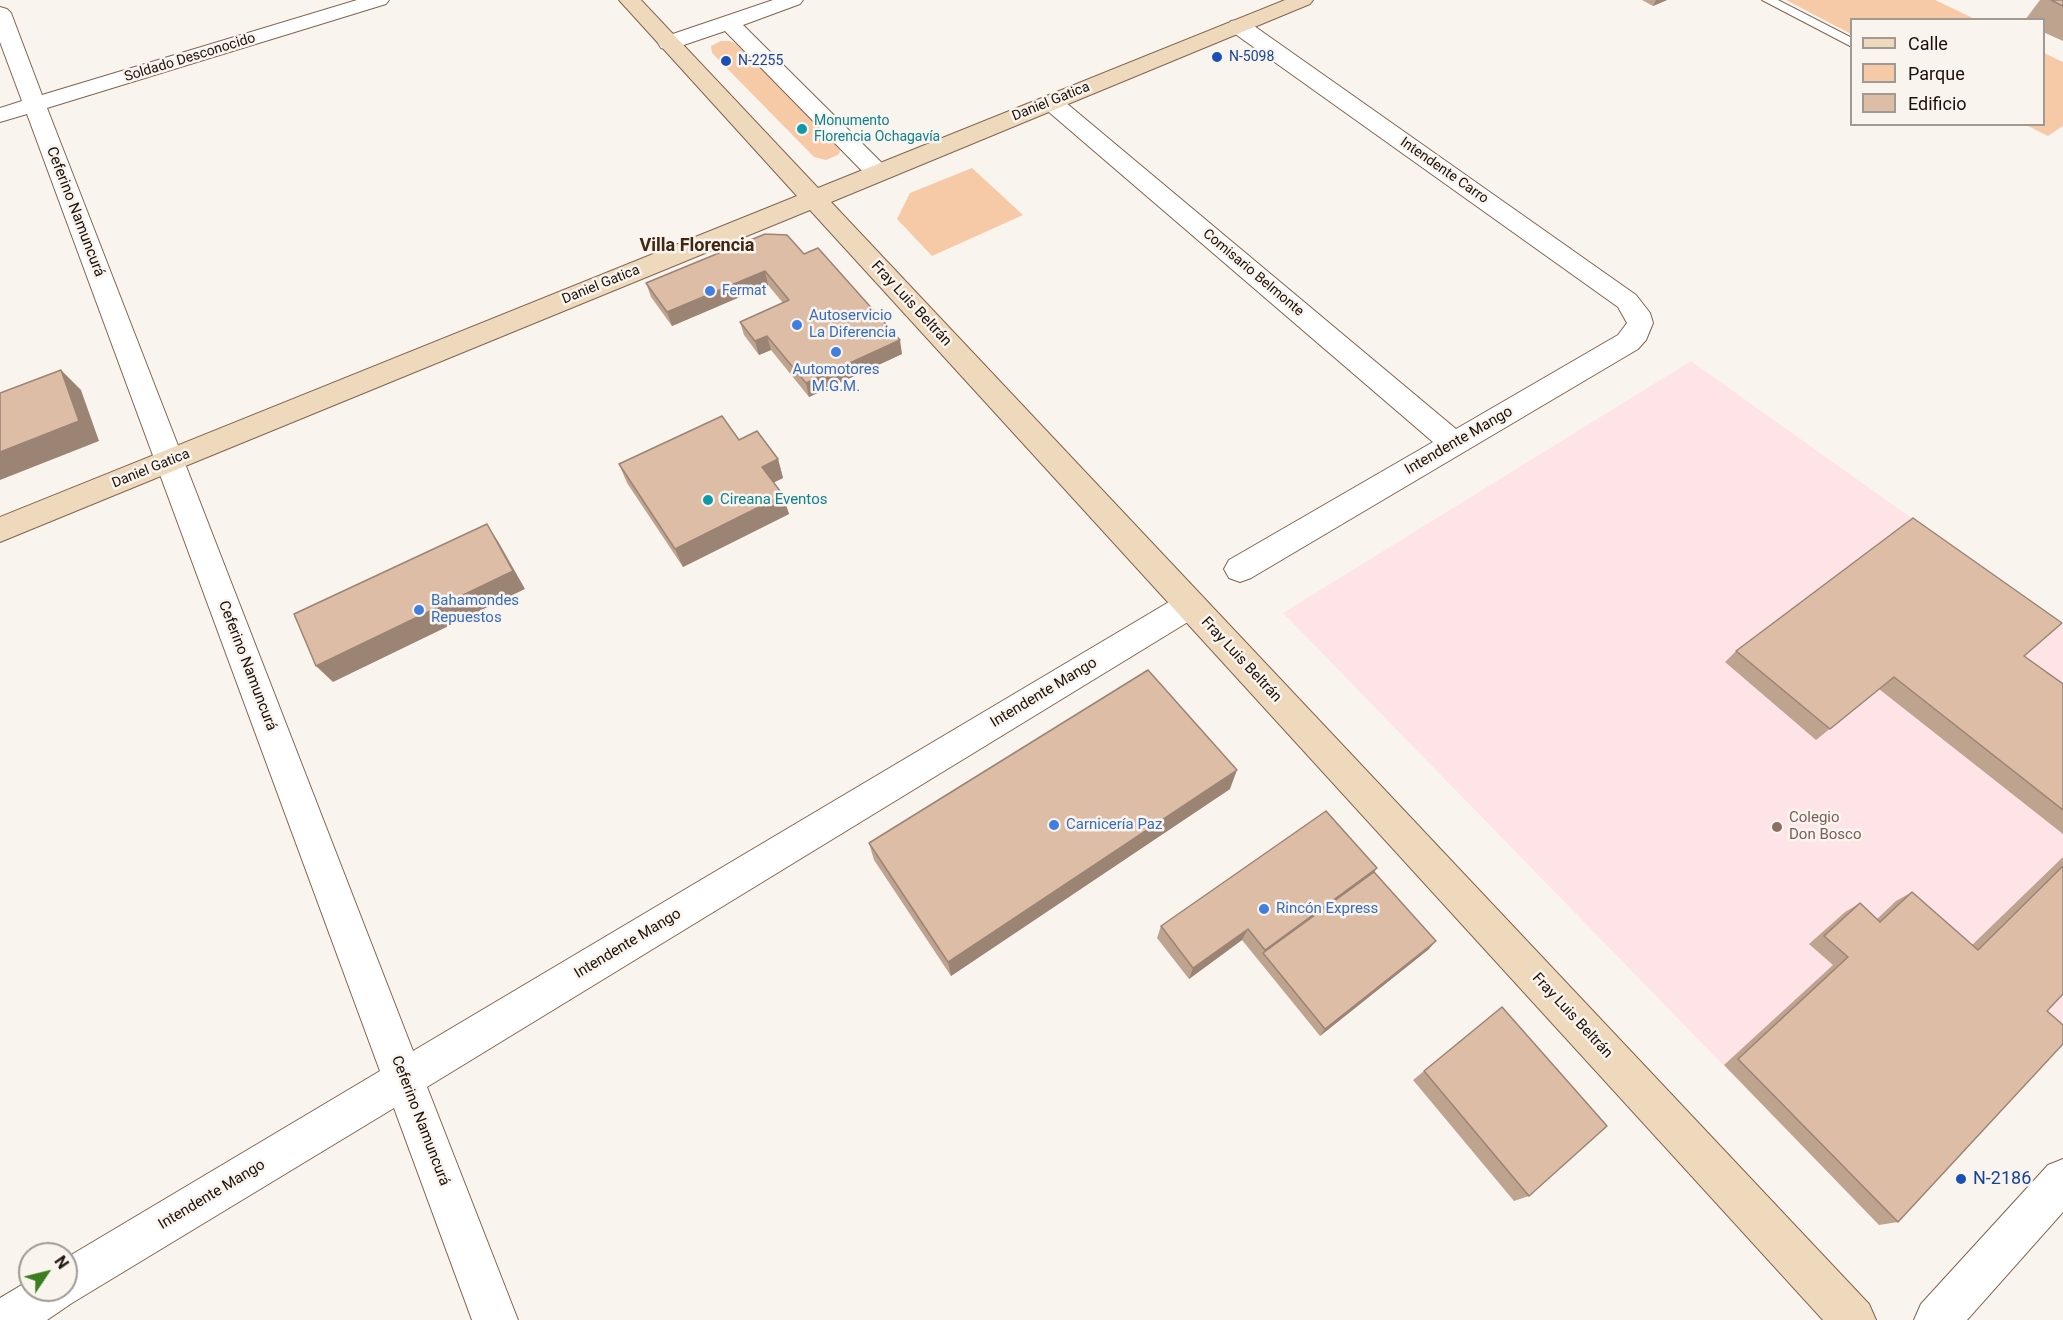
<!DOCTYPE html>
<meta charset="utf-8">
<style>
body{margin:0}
#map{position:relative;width:2063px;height:1320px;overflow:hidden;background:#faf4ef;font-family:Roboto,sans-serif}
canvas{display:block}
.legend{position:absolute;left:1850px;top:18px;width:195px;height:108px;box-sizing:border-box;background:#faf4ef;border:2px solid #a19993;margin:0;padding:8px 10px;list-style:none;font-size:18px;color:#1b1108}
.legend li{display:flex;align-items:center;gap:12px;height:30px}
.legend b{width:30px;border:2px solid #a19993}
.north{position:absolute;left:18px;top:1242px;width:60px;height:60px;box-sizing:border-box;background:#faf4ef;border:2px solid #a19993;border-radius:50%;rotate:55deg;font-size:16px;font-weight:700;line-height:24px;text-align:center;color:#1b1108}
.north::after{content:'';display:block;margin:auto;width:21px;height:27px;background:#3b7e20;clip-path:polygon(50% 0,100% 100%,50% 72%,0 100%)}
</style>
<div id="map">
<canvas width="2063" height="1320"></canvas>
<ul class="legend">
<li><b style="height:8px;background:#efd9bd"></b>Calle</li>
<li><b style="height:16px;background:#f7caa7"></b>Parque</li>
<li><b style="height:16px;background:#ddbda6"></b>Edificio</li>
</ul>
<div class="north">N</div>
</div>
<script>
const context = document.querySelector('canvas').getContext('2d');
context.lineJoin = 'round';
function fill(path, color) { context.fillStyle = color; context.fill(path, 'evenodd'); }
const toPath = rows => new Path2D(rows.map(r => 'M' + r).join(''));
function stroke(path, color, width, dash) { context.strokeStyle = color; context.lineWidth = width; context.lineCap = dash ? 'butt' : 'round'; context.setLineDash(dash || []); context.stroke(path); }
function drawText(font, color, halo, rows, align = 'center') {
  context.font = font + ' Roboto,sans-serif'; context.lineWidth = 5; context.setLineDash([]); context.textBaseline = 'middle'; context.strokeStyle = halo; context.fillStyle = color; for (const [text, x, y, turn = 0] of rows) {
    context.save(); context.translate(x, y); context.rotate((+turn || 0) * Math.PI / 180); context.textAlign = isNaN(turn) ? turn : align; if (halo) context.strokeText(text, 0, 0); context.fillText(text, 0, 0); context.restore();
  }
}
fill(toPath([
 [1691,361,2063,626,2063,1028,1879,1225,1283,613]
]), '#fee4e7');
fill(toPath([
 [1786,0,1935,0,1975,19,1852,20,1851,34],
 [721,41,730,41,736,44,839,146,840,152,838,155,826,160,814,157,712,53,711,46],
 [2044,53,2063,62,2063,126,2048,136,2026,125,2044,124],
 [972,168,1023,215,932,256,897,219,910,193]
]), '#f7caa7');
const lane = toPath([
 [1762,0,1778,0,1852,38,1852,47,1762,0]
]);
const street = toPath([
 [357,0,389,0,386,4,47,108,413,1051,1179,596,1190,592,1201,596,1206,605,1201,614,427,1087,518,1320,472,1320,394,1108,72,1303,47,1320,0,1320,0,1298,30,1280,30,1290,66,1290,66,1258,380,1071,27,114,0,122,0,108,22,101,0,42,0,7,7,9,11,13,42,95,357,0],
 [773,0,803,0,800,4,743,25,887,168,890,173,887,178,878,180,869,178,725,31,669,50,661,48,658,43,661,38,773,0],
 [1239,20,1247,21,1636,295,1650,313,1653,323,1646,340,1638,349,1251,578,1240,582,1229,578,1224,569,1229,560,1433,442,1043,107,1040,102,1043,97,1051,95,1059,97,1456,429,1618,335,1627,323,1618,307,1231,31,1228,26,1231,21,1239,20],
 [2063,1159,2063,1212,1967,1320,1914,1320,1921,1304,2048,1165,2063,1159]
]);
const secondary = toPath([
 [619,0,641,0,818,188,1285,0,1313,0,1310,4,831,202,1869,1304,1876,1320,1823,1320,810,210,0,542,0,517,797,196,619,0]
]);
stroke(lane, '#80644e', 2);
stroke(street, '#80644e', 2);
stroke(secondary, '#80644e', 2);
fill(lane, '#fff');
fill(street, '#fff');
fill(secondary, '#efd9bd');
fill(toPath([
 [1642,0,1667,0,1653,6],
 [2040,0,2063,0,2063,41,2043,32,2043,20,2025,20],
 [804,254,902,354,809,397,771,350,759,355,744,335,740,322,783,303,768,285,672,326,651,297,646,283],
 [739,440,778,459,783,478,774,482,789,514,683,567,627,483,619,464],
 [1736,651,2024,656,2063,684,2063,834,1879,689,1816,740,1725,662],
 [1230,789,951,976,874,860,869,843],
 [2063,857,2063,994,2047,1011,1898,1222,1879,1225,1724,1065,1833,965,1809,944,1845,912,1860,903,1877,919,1896,901,1912,892,1972,945],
 [1374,872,1429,949,1320,1036,1242,940,1189,979,1157,938,1161,926],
 [1502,1007,1529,1196,1514,1201,1413,1080]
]), '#bea38f');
fill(toPath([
 [1656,0,1667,0,1653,6],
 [765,271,768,285,672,326,667,312],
 [767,336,771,350,759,355,755,341],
 [900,340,902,354,809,397,806,383],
 [61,370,81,390,99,441,0,480,0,452],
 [778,459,783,478,767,486,762,467],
 [783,495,789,514,683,567,675,549],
 [487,524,499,543,525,589,333,682,316,666],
 [1237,770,1230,789,951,976,948,962],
 [1377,868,1368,881,1263,953,1265,950],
 [1248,929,1242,940,1189,979,1193,968],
 [1436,941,1429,949,1320,1036,1325,1029]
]), '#9b8474');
const building = toPath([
 [2051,0,2063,0,2063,6,2051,0],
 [765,234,787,235,804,254,818,248,900,340,806,383,767,336,755,341,740,322,789,300,765,271,667,312,646,283,765,234],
 [61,370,79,421,0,452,0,393,61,370],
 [722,416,739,440,757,431,778,459,762,467,783,495,675,549,619,464,722,416],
 [1913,518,2062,623,2024,656,2063,684,2063,810,1894,677,1830,729,1736,651,1913,518],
 [487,524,513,571,316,666,294,614,487,524],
 [1148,670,1237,770,948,962,869,843,1148,670],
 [1326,811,1377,868,1265,950,1248,929,1193,968,1161,926,1326,811],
 [2063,866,2063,994,2047,1011,2063,1025,2063,1044,1898,1222,1738,1059,1848,957,1824,936,1860,903,1880,922,1912,892,1978,950,2063,866],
 [1374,872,1436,941,1325,1029,1263,953,1374,872],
 [1502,1007,1607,1126,1529,1196,1424,1071,1502,1007]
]);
fill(building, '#ddbda6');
stroke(building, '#9b8474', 1.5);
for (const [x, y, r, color] of [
 [1217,57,6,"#1a4fb4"],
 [726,61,6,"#1a4fb4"],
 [802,129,6,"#0f9aa8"],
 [710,291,6,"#3f7fe0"],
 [797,325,6,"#3f7fe0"],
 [836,352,6,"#3f7fe0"],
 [708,500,6,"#0f9aa8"],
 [419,610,6,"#3f7fe0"],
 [1054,825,6,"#3f7fe0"],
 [1777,827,6,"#8d6e63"],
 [1264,909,6,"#3f7fe0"],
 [1961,1179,6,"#1a4fb4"]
]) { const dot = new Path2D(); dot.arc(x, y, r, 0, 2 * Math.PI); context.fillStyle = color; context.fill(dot); stroke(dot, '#faf4ef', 2); }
drawText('14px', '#164399', '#faf4ef', [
 ["N-5098",1229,57],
 ["N-2255",738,61]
], 'left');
drawText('14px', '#1b1108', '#faf4ef', [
 ["Soldado Desconocido",190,58,-17],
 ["Daniel Gatica",1051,102,-22],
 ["Intendente Carro",1444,171,35],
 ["Comisario Belmonte",1253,273,40],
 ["Daniel Gatica",601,285,-22],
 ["Daniel Gatica",151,469,-22]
]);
drawText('14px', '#0d838f', '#faf4ef', [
 ["Monumento",814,121],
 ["Florencia Ochagavía",814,137]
], 'left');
drawText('14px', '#366cbe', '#faf4ef', [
 ["Fermat",722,291]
], 'left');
drawText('15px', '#1b1108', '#faf4ef', [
 ["Ceferino Namuncurá",75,212,69],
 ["Fray Luis Beltrán",911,304,47],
 ["Intendente Mango",1459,441,-30],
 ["Fray Luis Beltrán",1241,660,47],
 ["Ceferino Namuncurá",247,666,69],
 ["Intendente Mango",1044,693,-31],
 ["Intendente Mango",628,944,-31],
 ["Fray Luis Beltrán",1572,1016,47],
 ["Ceferino Namuncurá",420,1121,69],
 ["Intendente Mango",212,1195,-31]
]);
drawText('15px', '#366cbe', '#faf4ef', [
 ["Autoservicio",809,316],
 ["La Diferencia",809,333],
 ["Automotores",836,370,"center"],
 ["M.G.M.",836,387,"center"],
 ["Bahamondes",431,601],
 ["Repuestos",431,618],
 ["Carnicería Paz",1066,825],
 ["Rincón Express",1276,909]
], 'left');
drawText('15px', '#0d838f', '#faf4ef', [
 ["Cireana Eventos",720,500]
], 'left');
drawText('15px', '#785e54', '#faf4ef', [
 ["Colegio",1789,818],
 ["Don Bosco",1789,835]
], 'left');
drawText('bold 18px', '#3f2713', '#faf4ef', [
 ["Villa Florencia",697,246]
]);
drawText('18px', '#164399', '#faf4ef', [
 ["N-2186",1973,1179]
], 'left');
</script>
